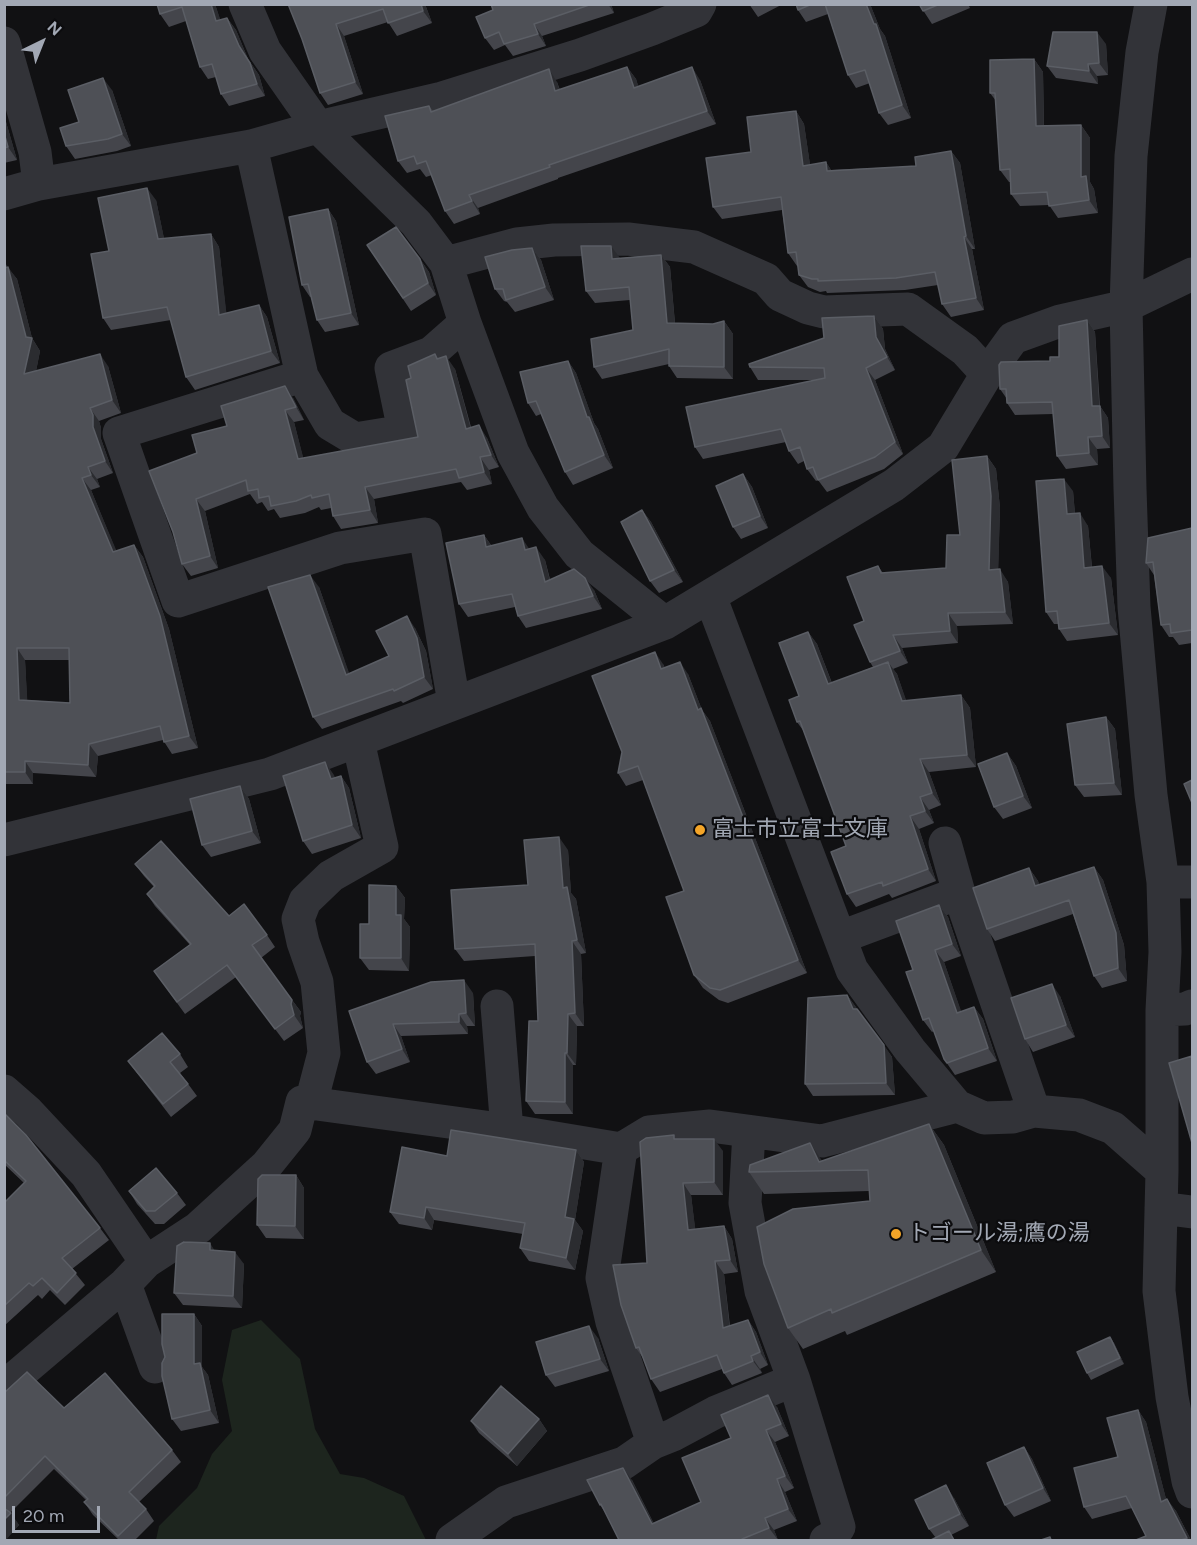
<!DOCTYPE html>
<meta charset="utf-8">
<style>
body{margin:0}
#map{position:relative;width:1197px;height:1545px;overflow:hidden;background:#111113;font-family:Figtree,sans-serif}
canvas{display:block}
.frame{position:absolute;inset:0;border:6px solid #a2a8b4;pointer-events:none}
.north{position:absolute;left:12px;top:12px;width:60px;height:60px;-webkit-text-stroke:4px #0c0c0e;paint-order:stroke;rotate:43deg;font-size:16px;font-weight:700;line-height:24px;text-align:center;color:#a2a8b4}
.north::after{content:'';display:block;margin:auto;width:21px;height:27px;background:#a2a8b4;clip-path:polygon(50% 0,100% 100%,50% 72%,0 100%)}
.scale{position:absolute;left:12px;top:1506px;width:88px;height:27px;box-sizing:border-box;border:3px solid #a2a8b4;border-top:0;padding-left:8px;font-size:18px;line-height:21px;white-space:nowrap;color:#a2a8b4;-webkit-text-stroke:4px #0c0c0e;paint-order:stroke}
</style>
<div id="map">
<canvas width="1197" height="1545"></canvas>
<div class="frame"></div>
<div class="north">N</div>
<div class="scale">20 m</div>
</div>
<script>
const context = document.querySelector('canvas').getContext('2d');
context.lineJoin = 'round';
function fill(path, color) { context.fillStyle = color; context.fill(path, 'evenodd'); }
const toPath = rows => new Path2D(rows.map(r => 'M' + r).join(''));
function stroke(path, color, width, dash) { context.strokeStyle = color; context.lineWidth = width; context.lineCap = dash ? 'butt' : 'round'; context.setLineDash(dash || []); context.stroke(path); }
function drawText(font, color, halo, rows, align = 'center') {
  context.font = font + ' Figtree,"Noto Sans JP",sans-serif'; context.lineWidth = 4.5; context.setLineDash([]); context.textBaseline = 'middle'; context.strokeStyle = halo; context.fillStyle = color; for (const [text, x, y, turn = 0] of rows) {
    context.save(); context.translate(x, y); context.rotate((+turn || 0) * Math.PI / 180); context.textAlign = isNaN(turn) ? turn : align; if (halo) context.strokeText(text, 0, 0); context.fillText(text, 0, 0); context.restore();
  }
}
fill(toPath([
 [261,1320,300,1359,315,1429,340,1474,364,1478,404,1496,426,1540,156,1540,159,1526,197,1488,212,1454,232,1431,222,1380,232,1330]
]), '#1d251e');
stroke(toPath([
 [245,4,265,51,318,127,416,223,446,263,465,323,513,453,543,508,579,554,665,623],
 [1151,4,1142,52,1131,156,1126,306,1130,489,1134,607,1151,795,1163,882,1165,952,1162,1010,1162,1171,1159,1291,1172,1397,1188,1481,1192,1492],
 [4,43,35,152,39,184],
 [251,146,302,376,330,424,355,439,404,431,391,368,431,353,465,323],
 [4,194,39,184,251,146,318,127,442,98,580,55,652,29,696,11,700,4],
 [446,263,517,244,554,240,628,239,694,247,766,279,780,295,808,308,824,312,908,309,965,350,987,374],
 [302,376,119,433,178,601,340,548,425,534,454,703],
 [710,596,852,970,910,1050,957,1106,984,1118,1013,1117,1034,1111,1079,1115,1113,1128,1162,1171],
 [4,840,270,774,665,623,894,485,943,447,987,374,1013,338,1060,321,1126,306,1192,274],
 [945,843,959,893,1034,1111],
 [1163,882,1192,882],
 [841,937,959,893],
 [1162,1010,1185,1009,1192,1006],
 [4,1091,28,1112,86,1174,146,1262],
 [302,1102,507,1130,497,1006],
 [507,1130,621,1149],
 [749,1132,745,1203,761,1291,794,1380,839,1527,831,1538,826,1540],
 [1161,1208,1192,1212],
 [125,1284,155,1367],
 [4,1387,125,1284,146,1262,198,1228,266,1166,295,1130,302,1102,312,1099,324,1053,317,982,303,942,298,919,305,901,331,876,382,847,358,741],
 [653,1443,612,1322,602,1278,621,1149,649,1132,710,1126,822,1141,957,1106],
 [452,1540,506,1502,624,1463,653,1443,673,1435,716,1412,794,1380]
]), '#323338', 33);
fill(toPath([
 [157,4,215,4,220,20,227,18,236,30,248,59,259,75,265,96,229,106,221,94,216,77,208,79,200,67,186,21,169,27,160,14],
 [288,4,425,4,432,23,397,36,388,22,344,36,363,94,328,105,320,93,302,39],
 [491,4,611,4,614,13,542,36,546,46,513,56,505,45,494,50,485,38,493,10],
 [749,4,783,4,758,17],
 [796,4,870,4,880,29,885,36,911,118,888,125,879,113,870,83,856,88,848,75,828,14,806,22,798,10],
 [919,4,968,4,970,8,932,24],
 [1106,44,1108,75,1097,76,1098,84,1056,78,1047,66],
 [1034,59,1043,72,1044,125,1081,125,1090,138,1090,182,1094,189,1098,213,1058,218,1049,205,1020,206,1011,194,1010,182,1009,182,1000,170,996,101,990,93],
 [627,67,636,79,638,86,700,80,716,124,558,178,558,179,478,208,480,214,454,224,445,211,432,175,426,177,420,169,407,173,398,161,429,106,433,111,557,82,560,90],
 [112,90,131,146,117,151,75,159,66,146],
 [796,111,804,124,810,165,826,162,831,170,916,166,951,151,960,163,975,249,972,249,984,310,951,317,942,304,938,285,905,290,827,293,826,291,820,292,808,287,799,275,798,266,797,266,788,253,782,210,722,219,713,207,751,152],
 [4,115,17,160,4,163],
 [156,200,164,239,211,234,219,247,226,313,259,305,267,317,280,363,195,390,186,377,171,320,111,330,103,318,109,251],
 [328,209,336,221,359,325,325,332,317,320,311,297,310,297,302,285],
 [367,245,420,259,429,272,436,295,411,311],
 [532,248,541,260,554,300,515,312,507,302,504,301,495,289],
 [661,255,670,267,675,323,713,324,724,321,733,334,733,379,677,378,669,366,669,364,602,379,594,367,633,330,630,300,595,303,586,291,620,258],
 [4,259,7,267,17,279,32,338,40,351,36,371,108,366,121,413,99,421,101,428,101,439,113,473,97,479,100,487,91,490,116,551,134,545,143,557,169,629,198,748,172,754,163,740,98,756,96,777,33,773,33,784,4,784],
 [25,660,69,660,70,703,27,700],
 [874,316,883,329,885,349,895,370,875,380,903,454,884,469,827,492,818,480,816,481,807,469,804,461,798,464,789,451,786,442,703,459,695,447,814,380,758,380,750,367,824,338],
 [1087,320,1095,332,1100,406,1108,418,1110,448,1097,449,1098,465,1066,469,1057,456,1053,414,1015,415,1007,403,1007,399,1000,389,1050,361,1059,357],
 [435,354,438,358,455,369,471,427,487,438,499,467,489,470,492,484,467,490,461,482,374,499,378,523,341,529,333,516,331,508,321,510,319,507,305,513,280,518,274,509,268,511,262,502,257,504,250,494,205,511,218,568,191,576,182,564,173,532,197,453,227,426,293,398,304,420,294,422,303,458,418,437,411,378],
 [568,361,576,373,594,423,598,429,613,468,573,485,565,472,541,414,536,416,528,403],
 [987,456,996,469,1000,508,998,569,1008,582,1013,624,957,626,958,643,902,648,908,663,893,669,897,674,906,701,961,695,970,708,976,767,929,772,941,805,929,810,934,823,919,829,936,881,892,898,889,894,856,907,847,894,846,846,805,733,797,722,799,696,808,632,817,644,832,683,873,667,870,662,864,621,878,566,883,573,946,568,960,535],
 [743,474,752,487,768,528,741,539,733,527],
 [1073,491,1075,514,1088,526,1092,567,1111,578,1118,635,1067,641,1059,629,1058,624,1054,624,1046,612],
 [642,510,651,522,683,582,659,593,650,581],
 [1192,528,1192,643,1179,645,1173,637,1169,637,1161,625,1154,575,1146,563],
 [484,535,491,545,529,549,545,560,550,579,594,590,602,609,526,628,518,616,515,607,468,617,459,604],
 [319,587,349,674,389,656,415,628,426,651,433,689,403,703,401,701,322,729,313,717],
 [663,664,665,668,688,674,702,710,710,721,807,973,728,1003,719,1000,703,988,694,975,684,891,643,780,626,786,618,773],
 [1106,717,1115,729,1122,795,1084,797,1075,785],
 [1007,753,1016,766,1032,808,1003,819,994,807],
 [325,762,335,778,341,776,349,788,361,838,312,854,303,841],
 [240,786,249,799,261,843,211,857,202,845],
 [568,850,571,893,576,899,586,953,581,954,584,1026,577,1026,576,1065,573,1065,573,1114,535,1114,526,1101,538,1021,535,956,464,961,455,949],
 [135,864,229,916,267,935,275,947,261,958,301,1012,300,1016,303,1028,284,1041,236,977,185,1014,154,971,190,945,155,906,147,894,154,887,144,876],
 [1094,867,1103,880,1124,945,1127,981,1102,988,1094,976,1073,914,995,941,987,929,1029,868,1038,881,1039,885],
 [396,886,405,898,404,919,410,927,409,971,369,970,360,958,369,924],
 [939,905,948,917,961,956,944,962,961,1012,974,1007,983,1019,997,1061,955,1075,944,1059,934,1031,932,1032,923,1020,913,970],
 [473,993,475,1026,467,1026,468,1034,401,1036,410,1062,376,1074,367,1062,349,1011],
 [847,995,892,1057,895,1095,813,1096,805,1084],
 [1060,996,1075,1037,1033,1052,1025,1039],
 [180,1054,188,1067,180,1073,197,1096,171,1117,137,1073,128,1061],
 [4,1113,100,1228,109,1240,72,1269,85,1285,65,1305,50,1290,42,1299,38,1295,4,1326,4,1203,24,1183,4,1164],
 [929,1124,944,1145,996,1272,847,1335,845,1331,803,1349,788,1328,870,1201,869,1191,764,1194,749,1172,823,1161],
 [677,1139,723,1151,723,1195,691,1195,695,1229,724,1226,732,1239,738,1272,724,1274,730,1326,748,1320,756,1332,768,1365,760,1369,762,1373,732,1385,724,1373,722,1369,660,1392,651,1379,643,1358,636,1348,647,1263],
 [576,1150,584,1162,575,1220,583,1231,575,1270,529,1261,520,1248,523,1234,434,1220,432,1230,399,1224,390,1212,447,1156],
 [296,1175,304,1188,304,1239,266,1238,257,1225],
 [129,1191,177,1193,186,1205,164,1224,155,1224,137,1204],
 [215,1251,244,1264,242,1308,183,1305,174,1293],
 [194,1314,202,1326,202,1367,208,1375,219,1423,181,1431,172,1419],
 [1110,1337,1114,1343,1124,1364,1091,1380,1087,1373],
 [598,1338,609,1371,555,1387,546,1375],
 [4,1393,64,1408,172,1450,181,1462,139,1502,146,1509,154,1521,135,1540,119,1540,93,1515,84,1502,86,1500,54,1469,10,1513,19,1525,4,1540],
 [777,1407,789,1436,775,1442,794,1488,785,1492,797,1521,774,1530,778,1540,619,1540,607,1515,600,1505,632,1480,654,1524,701,1502,731,1438],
 [1138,1410,1146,1422,1166,1499,1176,1511,1191,1540,1136,1540,1146,1536,1132,1508,1092,1519,1084,1507,1118,1457],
 [539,1419,547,1431,517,1466,479,1433,471,1421],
 [1024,1447,1032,1459,1051,1501,1014,1517,1005,1505],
 [954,1498,969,1526,951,1535,955,1540,936,1538,929,1529]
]), '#44454b');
fill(toPath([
 [211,4,215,4,225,33,216,21],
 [421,4,425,4,432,23,423,11],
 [608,4,611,4,614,13],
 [866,4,870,4,880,29,885,36,911,118,902,105],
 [227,18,236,30,248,59,259,75,265,96,257,84],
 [336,24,344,36,363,94,355,82],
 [534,24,542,36,546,46,538,34],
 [1097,32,1106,44,1108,75,1099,63],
 [1034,59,1043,72,1044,138,1036,126],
 [1088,64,1097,76,1098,84,1089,71],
 [627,67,636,79,643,100,634,88],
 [692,67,700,80,716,124,707,111],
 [549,69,557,82,564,104,555,91],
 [103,78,112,90,131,146,122,134],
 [796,111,804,124,812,178,803,166],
 [4,115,17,160,8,147,4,133],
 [1081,125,1090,138,1090,182,1094,189,1098,213,1089,200,1081,177],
 [951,151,960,163,975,249,966,236],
 [826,162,834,175,827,171],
 [147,188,156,200,167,252,158,239],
 [469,195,478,208,480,214,472,201],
 [328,209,336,221,359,325,351,313],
 [211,234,219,247,228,327,219,315],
 [964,237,972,249,984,310,976,298],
 [611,246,620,258,612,259],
 [532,248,541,260,554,300,545,287],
 [661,255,670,267,676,336,667,323],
 [4,259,10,275,8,267,17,279,32,338,40,351,33,387,24,374,26,337,4,269],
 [420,259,429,272,436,295,428,283],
 [259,305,267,317,280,363,271,351],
 [874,316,883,329,885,349,895,370,887,357,876,337],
 [1087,320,1095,332,1100,419,1092,406],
 [724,321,733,334,733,379,724,367],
 [100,354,108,366,121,413,112,400],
 [446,356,455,369,474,441,466,429],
 [568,361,576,373,594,423,598,429,613,468,604,455,587,417],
 [866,368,875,380,903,454,895,442],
 [285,386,293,398,304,420,296,407],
 [1100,406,1108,418,1110,448,1102,436],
 [90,408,99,421,101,428,101,439,113,473,105,461,93,427],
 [285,410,294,422,307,472,298,459],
 [479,425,487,438,499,467,491,455],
 [1088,437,1097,449,1098,465,1089,453],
 [987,456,996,469,1000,508,998,582,989,570],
 [480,457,489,470,492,484,484,472],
 [88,467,97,479,100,487,91,475],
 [743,474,752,487,768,528,760,516],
 [82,478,91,490,122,564,113,552],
 [1064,479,1073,491,1076,526,1067,514],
 [365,487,374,499,378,523,370,510],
 [196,499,205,511,218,568,210,556],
 [642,510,651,522,683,582,674,570],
 [1080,513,1088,526,1093,580,1084,568],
 [484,535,492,547,486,547],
 [522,538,530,550,525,550],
 [134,545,143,557,169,629,198,748,189,736],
 [536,547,545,560,553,594,545,582],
 [1102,566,1111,578,1118,635,1109,623],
 [1000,569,1008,582,1013,624,1005,612],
 [310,575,319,587,354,687,346,675],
 [585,578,594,590,602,609,593,596],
 [948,613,957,626,958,643,950,631],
 [407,616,415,628,426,651,433,689,424,677],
 [808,632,817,644,837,697,828,684],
 [893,635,902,648,908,663,900,651],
 [17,648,25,660,28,712,19,700],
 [655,652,663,664,670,682,661,669],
 [680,662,688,674,702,710,710,721,807,973,798,960,698,710],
 [888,662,897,674,911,714,902,701],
 [961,695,970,708,976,767,967,755],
 [1106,717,1115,729,1122,795,1114,783],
 [89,744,98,756,96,777,88,765],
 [1007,753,1016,766,1032,808,1023,796],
 [920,759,929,772,941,805,932,793],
 [25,761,33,773,33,784,25,772],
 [325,762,334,775,340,791,331,779],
 [341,776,349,788,361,838,352,825],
 [240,786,249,799,261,843,252,831],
 [920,797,929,810,934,823,925,811],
 [910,816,919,829,936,881,928,869],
 [559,837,568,850,571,893,576,899,586,953,577,940,563,888],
 [1094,867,1103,880,1124,945,1127,981,1118,968],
 [1029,868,1038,881,1044,898,1035,886],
 [396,886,405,898,404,919,410,927,409,971,401,958,396,915],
 [939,905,948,917,961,956,952,944],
 [572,941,581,954,584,1026,575,1013],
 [935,950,944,962,966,1025,957,1013],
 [464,980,473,993,475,1026,466,1013],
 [1052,984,1060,996,1075,1037,1066,1025],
 [847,995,856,1007,862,1021,853,1009],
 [292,1000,301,1012,300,1016,303,1028,294,1015,291,1004],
 [974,1007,983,1019,997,1061,988,1048],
 [459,1014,467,1026,468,1034,459,1022],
 [568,1014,577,1026,576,1065,567,1053],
 [393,1024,401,1036,410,1062,402,1049],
 [884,1045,892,1057,895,1095,886,1083],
 [565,1053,573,1065,573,1114,565,1102],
 [929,1124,944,1145,996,1272,981,1250],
 [714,1139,723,1151,723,1195,714,1182],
 [810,1143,825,1165,819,1162],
 [576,1150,584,1162,575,1220,583,1231,575,1270,566,1258,565,1217],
 [296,1175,304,1188,304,1239,295,1226],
 [683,1183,691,1195,697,1242,688,1230],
 [426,1207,434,1220,432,1230,424,1218],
 [724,1226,732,1239,738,1272,730,1260],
 [210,1243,218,1256,210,1250],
 [235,1252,244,1264,242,1308,233,1296],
 [715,1261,724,1274,731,1341,723,1328],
 [194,1314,202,1326,202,1367,208,1375,219,1423,210,1410,194,1364],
 [748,1320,756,1332,768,1365,760,1352],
 [589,1326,598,1338,609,1371,600,1359],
 [1110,1337,1114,1343,1124,1364,1120,1358],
 [751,1356,760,1369,762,1373,753,1361],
 [768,1395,777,1407,789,1436,781,1424],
 [1138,1410,1146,1422,1170,1514,1161,1502],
 [539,1419,547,1431,517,1466,508,1454],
 [766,1430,775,1442,794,1488,785,1476],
 [1024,1447,1032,1459,1051,1501,1043,1488],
 [623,1468,632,1480,660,1536,652,1524],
 [777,1479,785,1492,797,1521,788,1509],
 [946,1485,954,1498,969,1526,960,1514],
 [1167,1499,1176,1511,1191,1540,1189,1540,1187,1538],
 [11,1513,19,1525,6,1540,4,1540,4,1520],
 [765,1518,774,1530,778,1540,769,1528]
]), '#2b2c30');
const building = toPath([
 [157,4,211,4,216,21,227,18,239,46,250,63,257,84,221,94,212,64,200,67,182,7,160,14,157,4],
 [288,4,421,4,423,11,388,23,383,9,336,24,355,82,320,93,302,39,288,4],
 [491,4,592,4,534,24,538,34,504,44,499,32,485,38,476,17,493,10,491,4],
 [796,4,812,4,798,10,796,4],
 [825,4,866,4,874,24,876,24,902,105,879,113,865,70,848,75,825,4],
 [919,4,940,4,923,11,919,4],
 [1053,32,1097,32,1099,63,1088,64,1089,71,1047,66,1053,32],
 [1034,59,1036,126,1081,125,1081,177,1086,176,1089,200,1049,206,1047,192,1011,194,1010,169,1000,170,995,93,990,93,990,60,1034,59],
 [627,67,634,88,692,67,707,111,549,165,550,167,469,195,472,201,445,211,426,161,417,164,414,156,398,161,385,116,429,106,431,112,549,69,555,91,627,67],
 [103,78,122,134,108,139,66,146,60,128,79,122,68,90,103,78],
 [796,111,803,166,826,162,827,171,916,166,915,157,951,151,966,236,964,237,976,298,942,304,935,272,896,278,818,281,818,279,812,279,799,275,796,252,788,253,781,197,713,207,706,158,751,152,747,117,796,111],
 [4,133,8,147,4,148,4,133],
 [147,188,158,239,211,234,219,315,259,305,271,351,186,377,167,307,103,318,91,254,109,251,98,198,147,188],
 [328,209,351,313,317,320,308,284,302,285,289,217,328,209],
 [396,227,420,259,428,283,403,298,367,245,396,227],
 [581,246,611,246,612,259,661,255,667,323,713,324,724,321,724,367,669,366,669,349,594,367,591,339,633,330,629,287,586,291,581,246],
 [532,248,545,287,506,300,503,289,495,289,485,257,512,250,532,248],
 [8,267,26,337,32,338,24,374,100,354,112,400,90,408,93,415,93,427,105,461,88,467,91,475,82,478,113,552,134,545,160,616,189,736,164,742,160,726,89,744,88,765,25,761,25,772,4,772,4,268,8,267],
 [17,648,69,648,70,703,19,700,17,648],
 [874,316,876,337,887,357,866,368,895,442,875,457,818,480,813,467,807,469,800,447,789,451,781,429,695,447,686,407,825,378,824,368,750,367,749,364,824,338,822,318,874,316],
 [1087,320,1092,406,1100,406,1102,436,1088,437,1089,453,1057,456,1052,402,1007,403,1006,389,1000,389,999,365,1001,362,1050,361,1050,357,1059,357,1059,326,1087,320],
 [435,354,437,359,446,356,466,429,479,425,491,455,480,457,484,472,459,478,456,469,365,487,370,510,333,516,329,494,312,498,311,495,296,501,271,506,269,496,259,498,258,489,248,491,246,480,196,499,210,556,182,564,173,532,149,471,197,453,192,435,227,426,221,406,285,386,296,407,285,410,298,459,418,437,406,380,411,378,408,366,435,354],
 [568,361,587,417,589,417,604,455,565,472,536,401,528,403,520,372,568,361],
 [987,456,991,496,989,570,1000,569,1005,612,948,613,950,631,893,635,900,651,870,662,854,625,864,621,847,577,878,566,881,573,946,568,947,535,960,535,952,460,987,456],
 [743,474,760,516,733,527,716,486,743,474],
 [1064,479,1067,514,1080,513,1084,568,1102,566,1109,623,1059,629,1057,611,1046,612,1036,481,1064,479],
 [642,510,674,570,650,581,621,522,642,510],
 [1192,528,1192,630,1171,633,1170,624,1161,625,1153,562,1146,563,1148,538,1192,528],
 [484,535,486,547,522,538,525,550,536,547,545,582,574,569,585,578,593,596,518,616,512,594,459,604,446,543,484,535],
 [310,575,346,675,389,656,376,631,407,616,417,638,424,677,394,691,393,689,313,717,268,587,310,575],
 [808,632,828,684,888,662,902,701,961,695,967,755,920,759,932,793,920,797,925,811,910,816,928,869,883,886,882,882,847,894,831,852,846,846,800,721,797,722,789,700,799,696,779,643,808,632],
 [655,652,661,669,680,662,698,710,701,708,798,960,720,990,710,988,694,975,666,897,684,891,638,766,618,773,622,752,592,676,655,652],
 [1106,717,1114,783,1075,785,1067,724,1106,717],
 [1007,753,1023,796,994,807,978,764,1007,753],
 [325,762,331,779,341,776,352,825,303,841,283,776,325,762],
 [1192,780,1192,803,1184,784,1192,780],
 [240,786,252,831,202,845,190,799,240,786],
 [559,837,563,888,567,887,577,940,572,941,575,1013,568,1014,567,1053,565,1053,565,1102,526,1101,529,1021,538,1021,535,944,455,949,451,890,528,885,524,840,559,837],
 [161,841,229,916,244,904,267,935,252,945,292,1000,291,1004,294,1015,275,1029,227,965,177,1002,154,971,191,944,147,894,155,886,135,864,161,841],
 [1094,867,1116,933,1118,968,1094,976,1069,900,987,929,973,888,1029,868,1035,886,1094,867],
 [369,885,396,886,396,915,401,915,401,958,360,958,360,924,369,924,369,885],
 [939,905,952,944,935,950,957,1013,974,1007,988,1048,947,1063,944,1059,929,1018,923,1020,906,972,913,970,896,921,939,905],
 [464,980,466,1013,459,1014,459,1022,393,1024,402,1049,367,1062,349,1011,431,982,464,980],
 [1052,984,1066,1025,1025,1039,1011,998,1052,984],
 [847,995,853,1009,857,1009,884,1045,886,1083,805,1084,808,998,847,995],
 [162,1033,180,1054,170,1062,188,1084,163,1104,128,1061,162,1033],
 [1192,1056,1192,1143,1169,1063,1192,1056],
 [4,1113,26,1135,100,1228,62,1258,76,1273,57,1293,42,1278,33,1286,29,1283,4,1306,4,1203,26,1181,4,1160,4,1113],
 [929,1124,981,1250,832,1313,831,1309,788,1328,764,1264,757,1227,793,1209,870,1201,868,1170,749,1172,750,1165,810,1143,819,1162,929,1124],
 [451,1130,576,1150,565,1217,574,1219,566,1258,520,1248,525,1223,426,1207,424,1218,390,1212,402,1147,447,1156,451,1130],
 [674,1135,674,1139,714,1139,714,1182,683,1183,688,1230,724,1226,730,1260,715,1261,723,1328,748,1320,760,1352,751,1356,753,1361,724,1373,717,1355,651,1379,639,1347,636,1348,621,1305,613,1265,647,1263,640,1142,646,1138,674,1135],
 [156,1168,177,1193,155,1211,146,1211,129,1191,156,1168],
 [262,1175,296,1175,295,1226,257,1225,258,1179,262,1175],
 [184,1242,210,1243,210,1250,235,1252,233,1296,174,1293,177,1246,184,1242],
 [162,1314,194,1314,194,1364,200,1363,210,1410,172,1419,162,1376,162,1363,165,1357,162,1344,162,1314],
 [589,1326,600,1359,546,1375,536,1342,589,1326],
 [1110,1337,1120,1358,1087,1373,1077,1352,1110,1337],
 [27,1372,64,1408,105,1373,172,1450,129,1492,146,1509,118,1536,84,1502,88,1499,45,1456,4,1498,4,1393,27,1372],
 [501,1386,539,1419,508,1454,471,1421,501,1386],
 [768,1395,781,1424,766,1430,785,1476,777,1479,788,1509,765,1518,769,1528,742,1539,743,1540,619,1540,601,1504,600,1505,587,1480,623,1468,652,1524,701,1502,682,1458,731,1438,721,1415,768,1395],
 [1138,1410,1161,1502,1167,1499,1187,1538,1181,1540,1136,1540,1146,1536,1126,1496,1084,1507,1074,1468,1118,1457,1107,1418,1138,1410],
 [1024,1447,1043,1488,1005,1505,987,1463,1024,1447],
 [946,1485,960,1514,929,1529,915,1500,946,1485],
 [4,1508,11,1513,4,1520,4,1508],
 [949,1531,954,1540,931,1540,949,1531],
 [1050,1537,1051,1540,1041,1540,1050,1537]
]);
fill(building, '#4e5056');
stroke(building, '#5b5e65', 1.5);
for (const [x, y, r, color] of [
 [700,830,6,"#f4a528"],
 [896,1234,6,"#f4a528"]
]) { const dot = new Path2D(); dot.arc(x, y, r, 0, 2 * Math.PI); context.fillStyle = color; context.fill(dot); stroke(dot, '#0c0c0e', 2); }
drawText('22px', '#a2a8b4', '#0c0c0e', [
 ["富士市立富士文庫",712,830],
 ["トゴール湯;鷹の湯",908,1234]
], 'left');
</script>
